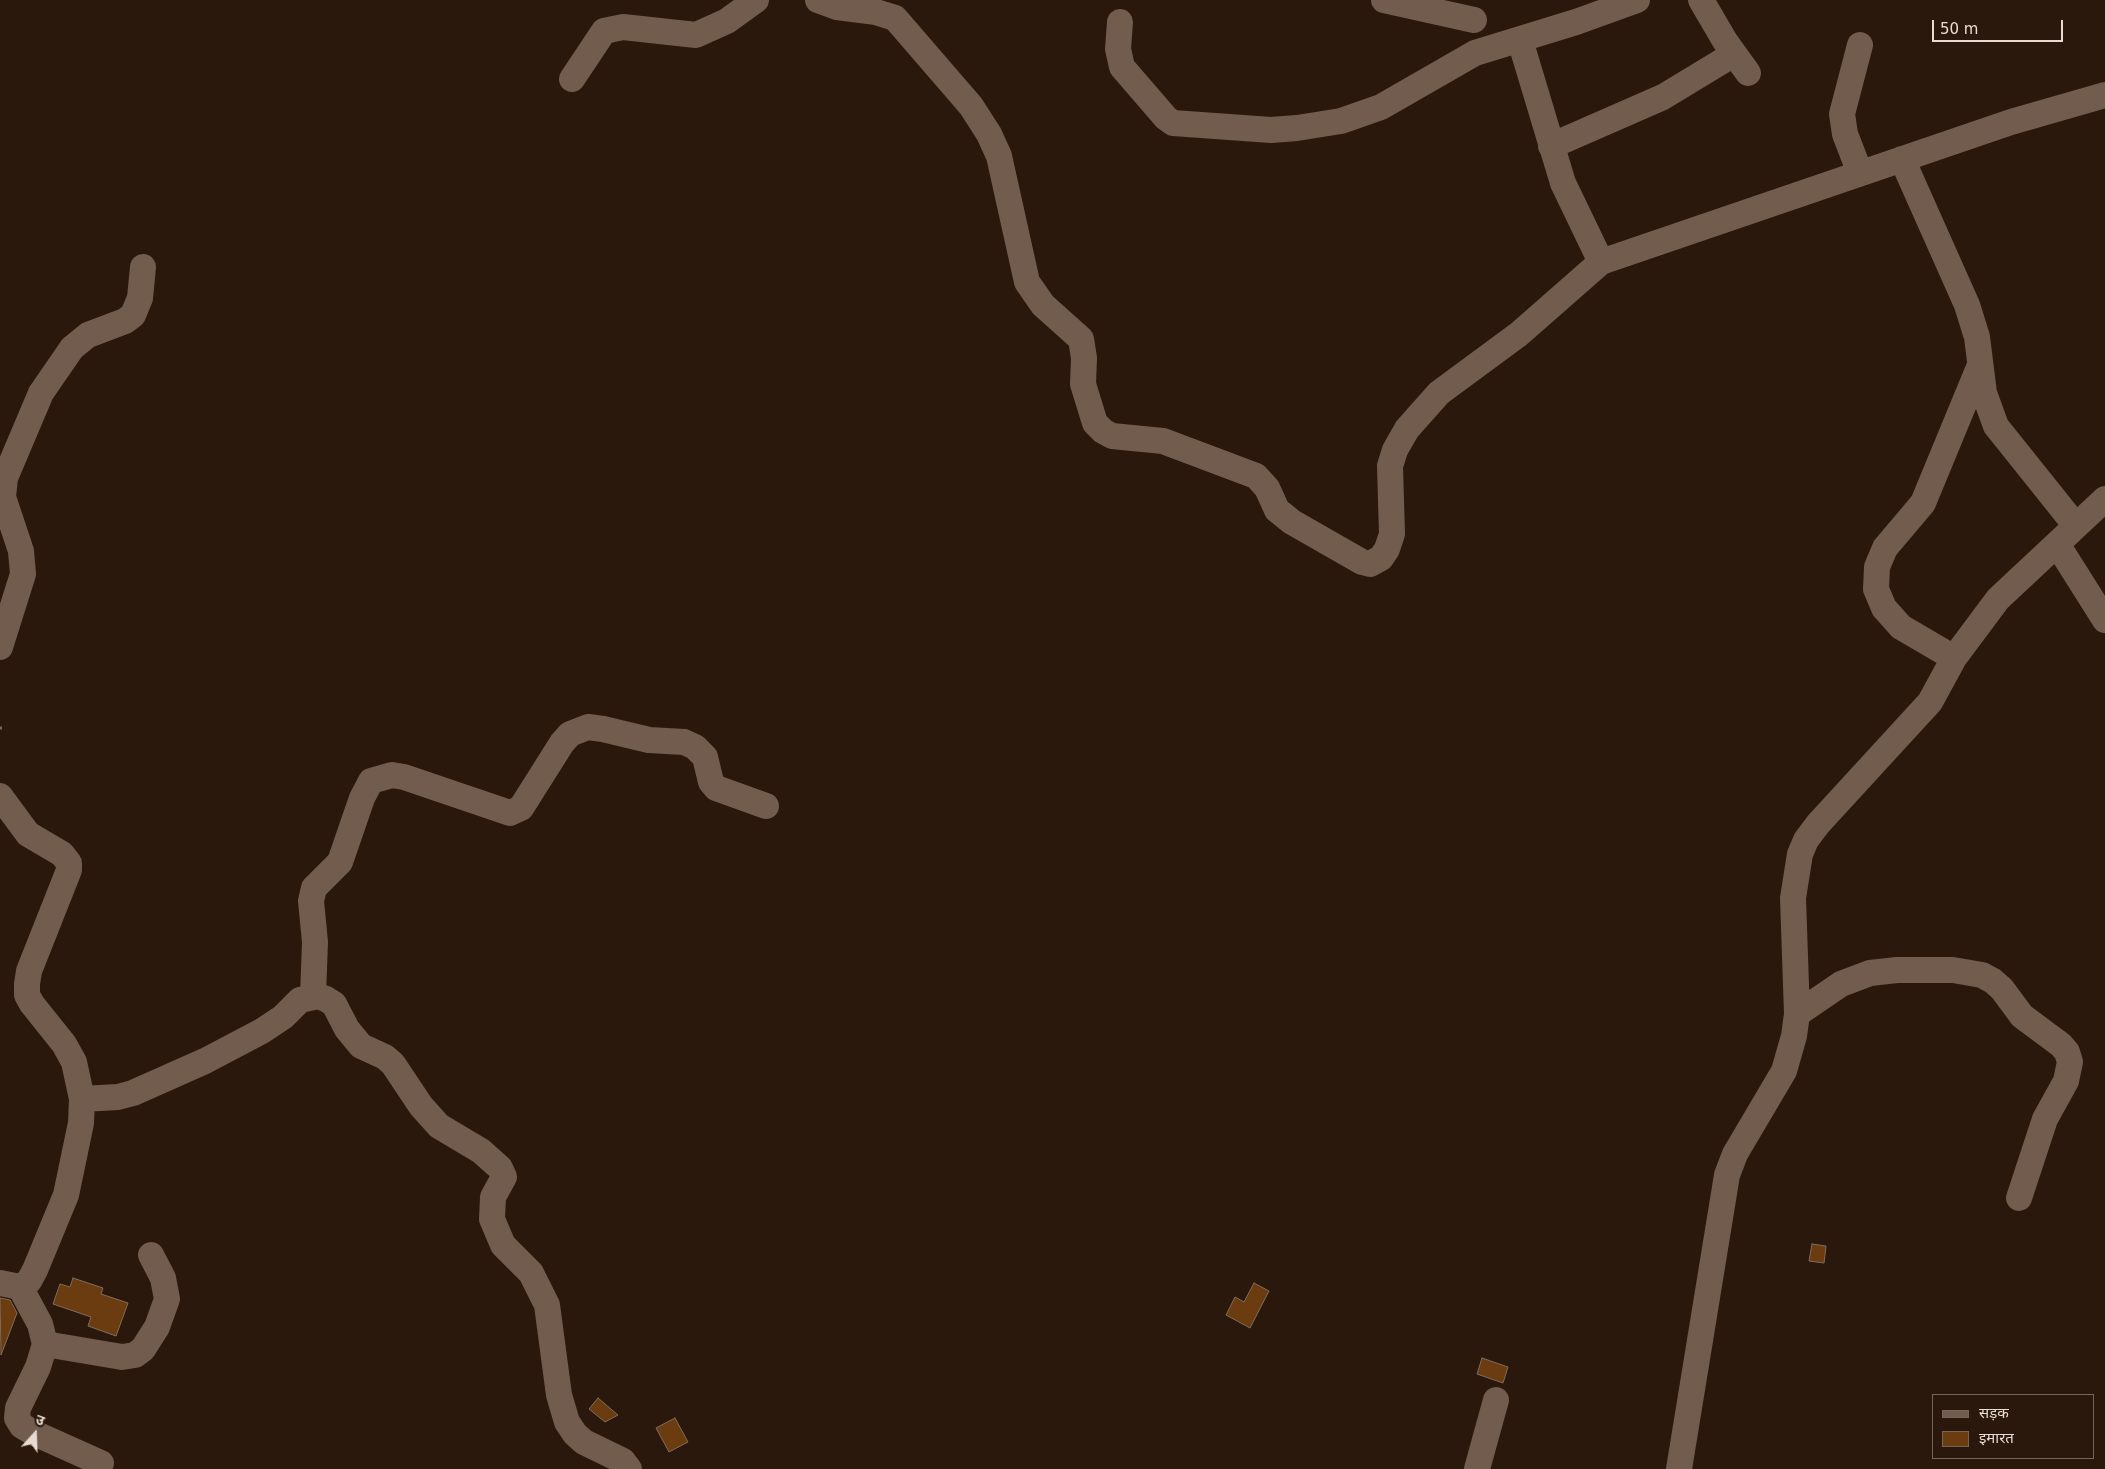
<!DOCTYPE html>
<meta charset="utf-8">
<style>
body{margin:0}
#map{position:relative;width:2105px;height:1469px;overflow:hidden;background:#29180b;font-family:"DejaVu Sans","Noto Sans Devanagari",sans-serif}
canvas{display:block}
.legend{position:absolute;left:1932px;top:1394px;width:162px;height:65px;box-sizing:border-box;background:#29180b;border:1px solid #75665b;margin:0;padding:6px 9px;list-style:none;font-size:15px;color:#e7dbd3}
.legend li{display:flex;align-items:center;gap:10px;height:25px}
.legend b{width:25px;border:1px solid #75665b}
.north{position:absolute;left:10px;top:1409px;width:50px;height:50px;-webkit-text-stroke:4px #29180b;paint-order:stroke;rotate:20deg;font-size:14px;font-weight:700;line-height:20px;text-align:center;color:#e7dbd3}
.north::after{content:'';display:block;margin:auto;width:18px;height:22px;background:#e7dbd3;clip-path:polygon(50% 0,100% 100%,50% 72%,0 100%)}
.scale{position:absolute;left:1932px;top:20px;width:131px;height:22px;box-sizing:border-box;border:2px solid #e7dbd3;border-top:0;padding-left:6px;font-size:15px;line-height:18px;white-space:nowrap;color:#e7dbd3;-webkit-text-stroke:4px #29180b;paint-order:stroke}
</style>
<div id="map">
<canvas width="2105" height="1469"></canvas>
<ul class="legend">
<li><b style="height:6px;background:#715c4d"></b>सड़क</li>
<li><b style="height:14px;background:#6b3c0f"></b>इमारत</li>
</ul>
<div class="north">उ</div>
<div class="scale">50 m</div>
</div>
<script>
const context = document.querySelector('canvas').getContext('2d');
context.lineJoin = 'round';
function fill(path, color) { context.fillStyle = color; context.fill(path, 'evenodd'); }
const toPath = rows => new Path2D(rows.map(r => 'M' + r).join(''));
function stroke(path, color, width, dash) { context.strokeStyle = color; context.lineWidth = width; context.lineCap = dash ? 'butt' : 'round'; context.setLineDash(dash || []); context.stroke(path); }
const building = toPath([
 [1812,1244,1826,1246,1824,1263,1809,1261,1812,1244],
 [73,1278,103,1288,101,1294,128,1303,116,1336,88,1326,91,1317,53,1304,60,1284,70,1287,73,1278],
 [1254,1283,1269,1291,1250,1328,1226,1315,1235,1297,1244,1302,1254,1283],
 [0,1298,10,1300,17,1313,1,1355,0,1298],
 [1482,1358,1508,1367,1503,1383,1477,1374,1482,1358],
 [598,1398,618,1415,605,1422,589,1409,598,1398],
 [675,1418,688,1442,669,1452,656,1428,675,1418]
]);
fill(building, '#6b3c0f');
stroke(building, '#816c5c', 1);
stroke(toPath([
 [0,728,2,728]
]), '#77685d', 3, [4, 4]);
stroke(toPath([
 [818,0,837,7,876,12,895,18,971,106,989,134,999,156,1027,282,1043,305,1081,339,1084,358,1083,384,1095,423,1103,431,1112,436,1163,441,1256,476,1267,488,1277,510,1292,522,1362,562,1370,564,1381,558,1387,549,1392,534,1390,466,1395,450,1407,429,1439,393,1519,334,1601,262,2011,122,2105,95],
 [1384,0,1474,20],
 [1701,0,1725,41,1748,73],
 [1120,22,1118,49,1122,67,1166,118,1173,123,1271,130,1297,128,1341,121,1381,107,1475,53,1576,22,1637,0],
 [1520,40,1563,183,1601,262],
 [572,79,604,31,623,27,696,35,727,21,756,0],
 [1551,146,1663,97,1734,54],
 [1902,159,1967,305,1977,337,1984,393,1996,426,2076,526],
 [1860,173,1845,134,1842,114,1860,45],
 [2057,544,2105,620],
 [0,647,23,574,21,551,3,497,5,478,41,393,72,348,88,335,125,321,133,315,140,298,143,267],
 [1954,658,1901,627,1884,608,1876,589,1877,567,1885,548,1923,503,1980,365],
 [0,796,28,834,62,854,69,863,69,870,29,971,27,984,27,995,32,1004,64,1044,74,1062,82,1099,81,1123,66,1195,35,1270,29,1281,20,1287,0,1283],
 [313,996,315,942,311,901,314,888,340,862,362,798,371,781,392,775,404,777,510,813,521,808,562,743,570,734,588,727,603,729,649,740,684,742,695,747,705,757,711,782,716,788,766,806],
 [1797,1014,1841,984,1870,973,1897,970,1953,970,1982,975,1993,981,2002,989,2022,1016,2061,1045,2067,1052,2070,1062,2066,1081,2045,1119,2019,1198],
 [82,1099,118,1097,133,1093,205,1061,262,1031,283,1017,300,1000,318,996,326,999,334,1004,347,1029,361,1046,385,1057,393,1064,421,1106,439,1126,481,1151,500,1168,504,1177,493,1197,492,1219,503,1245,531,1273,547,1305,559,1395,567,1422,575,1434,584,1442,623,1461,629,1469],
 [20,1287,40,1324,45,1344,38,1367,18,1408,17,1418,22,1426,34,1433,101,1463],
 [45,1344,122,1357,135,1355,143,1349,157,1327,167,1299,163,1278,151,1255],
 [1477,1469,1496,1400],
 [1679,1469,1727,1175,1735,1154,1784,1071,1794,1036,1797,1014,1793,898,1800,854,1806,840,1818,824,1930,702,1954,658,1998,599,2105,499]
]), '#715c4d', 26);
</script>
